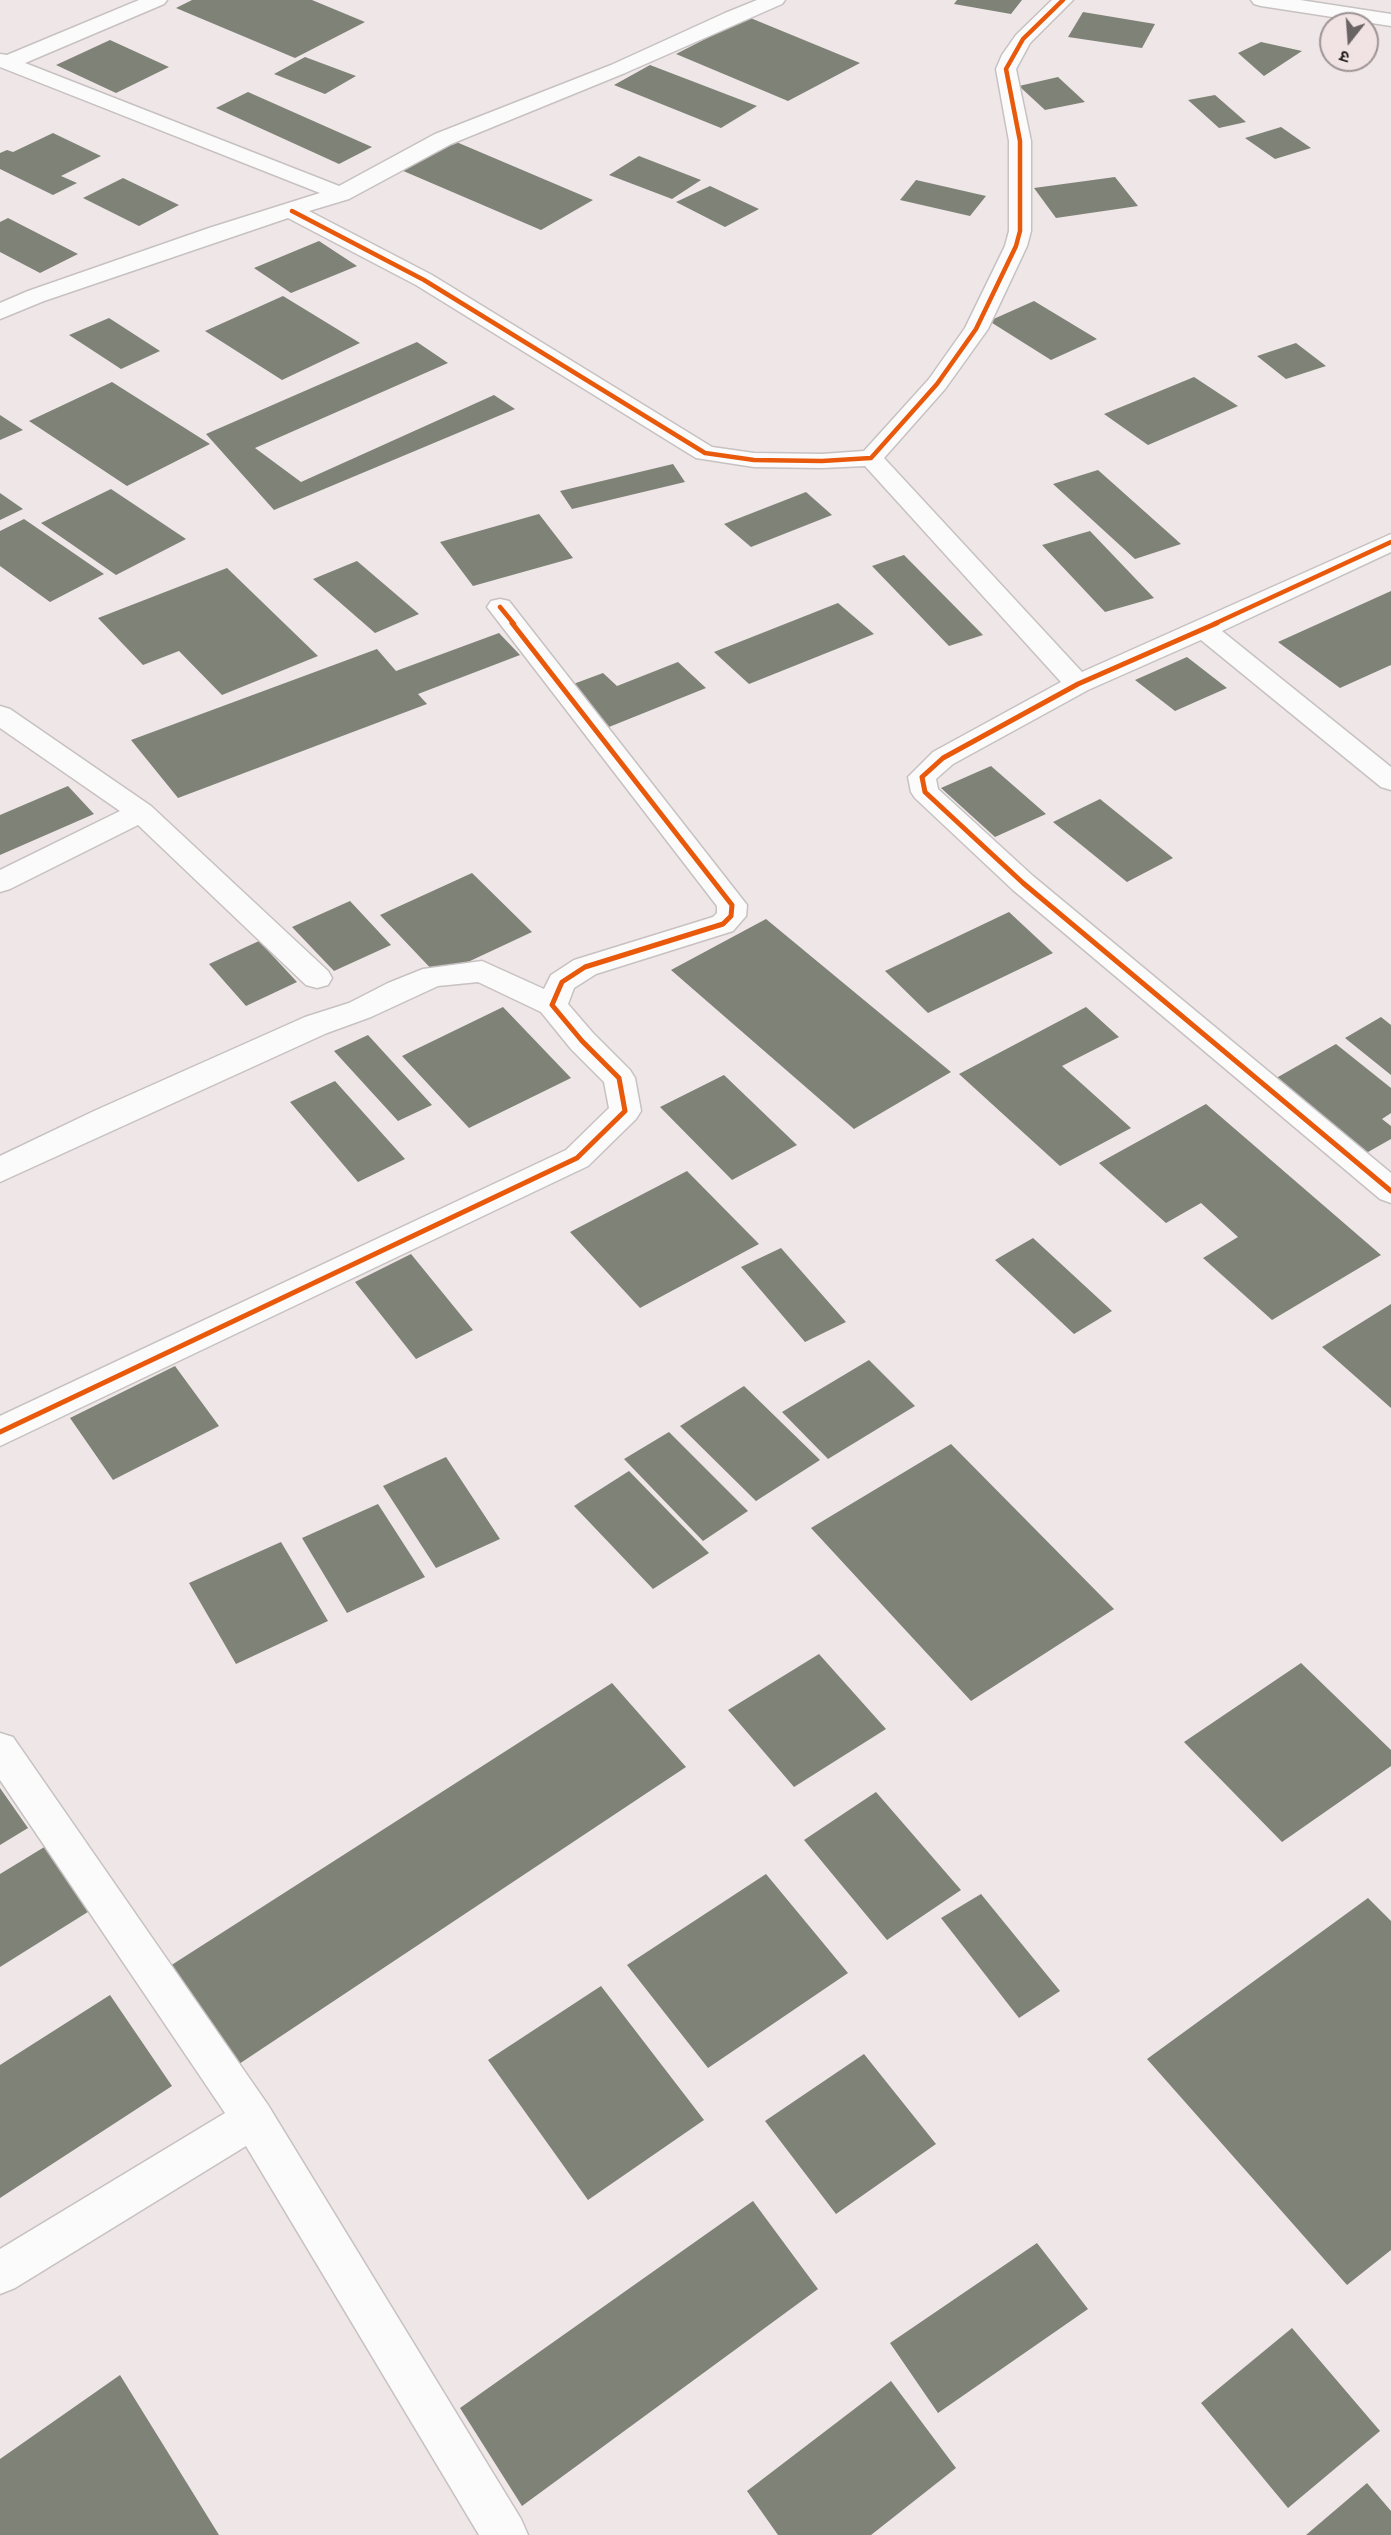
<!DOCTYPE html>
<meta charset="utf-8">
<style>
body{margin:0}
#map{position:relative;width:1391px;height:2535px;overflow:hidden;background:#eee6e7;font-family:"IBM Plex Sans","Noto Sans Devanagari",sans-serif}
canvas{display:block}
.north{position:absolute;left:1319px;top:12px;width:60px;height:60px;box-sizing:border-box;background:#f1e3e4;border:2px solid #9e9394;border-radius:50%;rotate:197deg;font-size:16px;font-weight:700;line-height:24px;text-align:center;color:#211c1d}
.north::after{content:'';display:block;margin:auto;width:21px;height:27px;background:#696364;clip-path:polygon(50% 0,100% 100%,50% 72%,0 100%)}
</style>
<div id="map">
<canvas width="1391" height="2535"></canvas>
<div class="north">उ</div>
</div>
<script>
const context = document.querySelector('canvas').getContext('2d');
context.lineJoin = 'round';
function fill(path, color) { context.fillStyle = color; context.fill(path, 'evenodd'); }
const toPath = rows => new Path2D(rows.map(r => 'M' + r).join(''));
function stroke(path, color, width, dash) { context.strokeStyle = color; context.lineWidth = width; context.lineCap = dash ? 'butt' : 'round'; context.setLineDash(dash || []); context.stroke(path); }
fill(toPath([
 [192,0,312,0,365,22,295,58,176,8],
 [957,0,1022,0,1011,14,954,4],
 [1083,12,1155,24,1142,48,1068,37],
 [748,17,860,63,788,101,676,54],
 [110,40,169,67,116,93,56,65],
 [1261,42,1302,51,1264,76,1238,53],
 [305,57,356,76,325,94,274,74],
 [650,65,757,106,721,128,614,85],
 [1058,77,1085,102,1045,110,1019,86],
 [248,92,372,147,339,164,216,108],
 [1215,95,1246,122,1219,128,1188,100],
 [1281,127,1311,148,1275,159,1245,138],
 [53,133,101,156,61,176,77,183,53,195,0,169,0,153,7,150,13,152],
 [454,141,593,200,541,230,401,170],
 [639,156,701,180,672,199,609,175],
 [1115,177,1138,206,1056,218,1034,188],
 [123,178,179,205,139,226,83,198],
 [916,180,986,196,970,216,900,200],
 [710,186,759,209,725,227,676,202],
 [8,218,78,254,40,273,0,252,0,222],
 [319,241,357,266,291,293,254,268],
 [283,296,360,343,282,380,205,331],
 [1034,301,1097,339,1051,360,989,321],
 [109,318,160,351,121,369,69,335],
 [417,342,448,363,255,448,301,482,494,395,515,409,274,510,206,434],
 [1296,343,1326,366,1286,379,1257,356],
 [1194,377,1238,406,1148,445,1104,414],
 [112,382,210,444,127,486,29,421],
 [0,415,23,430,0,440],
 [673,464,685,482,572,509,560,491],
 [1098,470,1181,544,1135,559,1053,484],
 [111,489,186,539,116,575,41,523],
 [806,492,832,515,751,547,724,524],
 [0,493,23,509,0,520],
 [539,514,573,558,473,586,440,542],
 [24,519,104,574,50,602,0,566,0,531],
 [1090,531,1154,598,1105,612,1042,545],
 [904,555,983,635,949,646,872,566],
 [357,561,419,614,375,633,313,579],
 [227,568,318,656,222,695,179,651,143,665,98,618],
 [1391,591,1391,665,1340,688,1278,642],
 [838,603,874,634,749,684,714,652],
 [499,633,520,655,418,694,427,704,178,798,131,740,377,649,396,671],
 [1187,657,1227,688,1175,711,1135,680],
 [678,662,706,688,609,727,568,686,603,673,617,686],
 [991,766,1046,814,995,837,941,788],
 [68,786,94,814,0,855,0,815],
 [1100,799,1173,858,1127,882,1053,822],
 [472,873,532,932,438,976,380,915],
 [350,901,391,945,334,971,292,927],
 [1009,912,1053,953,928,1013,885,971],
 [766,919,951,1072,854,1129,671,970],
 [259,941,297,982,246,1006,209,964],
 [503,1007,571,1078,469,1128,402,1056],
 [1086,1007,1119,1037,1062,1066,1131,1128,1060,1166,959,1074],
 [1381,1017,1391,1025,1391,1075,1345,1038],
 [368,1035,432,1105,398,1121,334,1051],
 [1336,1044,1391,1088,1391,1113,1382,1119,1391,1126,1391,1139,1361,1156,1271,1081],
 [724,1075,797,1145,732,1180,660,1107],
 [335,1081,405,1159,358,1182,290,1102],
 [1206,1104,1381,1255,1272,1320,1203,1258,1238,1237,1201,1203,1166,1223,1099,1163],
 [687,1171,759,1244,640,1308,570,1232],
 [1033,1238,1112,1311,1074,1334,995,1260],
 [781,1248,846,1322,805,1342,741,1267],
 [411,1254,473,1330,416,1359,355,1282],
 [1391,1304,1391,1408,1322,1347],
 [869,1360,915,1406,828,1459,782,1412],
 [175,1366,219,1426,113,1480,70,1418],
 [744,1386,820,1460,756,1501,680,1426],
 [669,1432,748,1511,703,1541,624,1459],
 [951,1444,1114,1609,971,1701,811,1528],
 [446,1457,500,1539,436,1568,383,1486],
 [629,1471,709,1553,653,1589,574,1506],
 [378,1504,425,1577,347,1613,302,1538],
 [281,1542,328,1621,236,1664,189,1583],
 [819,1654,886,1729,794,1787,728,1710],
 [1301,1663,1391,1750,1391,1766,1282,1842,1184,1742],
 [612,1683,686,1767,239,2064,170,1966],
 [0,1788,28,1828,0,1845],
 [876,1792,961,1890,887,1940,804,1840],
 [46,1846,91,1910,0,1967,0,1874],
 [766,1874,848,1973,708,2068,627,1965],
 [981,1894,1060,1991,1019,2018,941,1918],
 [1368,1898,1391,1921,1391,2250,1347,2285,1147,2059],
 [601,1986,704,2120,588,2200,488,2060],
 [110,1995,172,2086,0,2198,0,2065],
 [864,2054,936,2144,836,2214,765,2121],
 [753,2201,818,2289,522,2506,460,2408],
 [1037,2243,1088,2309,938,2413,890,2343],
 [1292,2328,1380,2431,1288,2508,1201,2403],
 [120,2375,219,2535,0,2535,0,2459],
 [891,2381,956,2468,871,2535,778,2535,747,2491],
 [1367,2483,1391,2511,1391,2535,1306,2535]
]), '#7f8277');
const minor = toPath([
 [139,0,167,0,164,4,25,63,339,186,435,134,611,65,725,13,757,0,785,0,782,4,625,73,451,144,349,199,309,211,432,275,712,447,754,453,822,454,864,451,929,379,965,328,1005,246,1009,231,1009,141,996,69,1002,55,1016,35,1052,0,1073,0,1030,43,1016,69,1031,141,1031,231,1027,246,988,329,945,389,884,458,1082,672,1391,534,1391,552,1222,631,1391,767,1391,790,1381,787,1201,640,1088,690,953,764,936,779,938,789,1033,876,1391,1173,1391,1203,1380,1199,1013,890,915,798,911,792,908,777,933,752,1061,682,865,466,822,468,754,467,696,458,416,285,288,218,44,301,0,319,0,303,28,291,209,228,320,193,0,67,0,54,7,55,139,0],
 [500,599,509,601,747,905,746,916,733,931,596,974,574,988,568,1004,593,1033,630,1070,635,1078,641,1111,636,1119,588,1166,0,1446,0,1416,566,1150,609,1108,604,1082,571,1049,541,1012,478,982,438,986,371,1017,327,1033,0,1182,0,1156,94,1111,305,1017,349,1003,388,983,423,969,482,961,544,989,551,975,574,960,713,917,717,913,717,906,487,607,491,601,500,599],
 [0,706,10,709,151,806,328,971,332,978,328,985,317,988,306,985,138,825,10,889,0,892,0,870,120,811,0,728,0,706],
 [0,1733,13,1737,268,2105,521,2519,528,2535,479,2535,246,2146,15,2288,0,2294,0,2249,225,2113,0,1780,0,1733]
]);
const secondary = toPath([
 [1251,0,1300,0,1391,14,1391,26,1261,6,1254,4,1251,0]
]);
stroke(minor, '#c7c1c2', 3);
stroke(secondary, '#c7c1c2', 3);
fill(minor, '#fcfbfb');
fill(secondary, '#fcfbfb');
stroke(toPath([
 [292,211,424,280,705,453,754,460,822,461,871,458,937,384,976,329,1016,246,1020,231,1020,141,1006,69,1023,39,1063,0],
 [500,607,514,624],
 [1214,624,1391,542]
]), '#e8590c', 4.5);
stroke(toPath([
 [1217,623,1078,684,943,758,922,777,925,792,1023,883,1391,1191],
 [0,1432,577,1158,625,1111,619,1078,582,1041,552,1005,562,982,585,967,723,924,731,916,732,905,512,623]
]), '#e8590c', 5);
</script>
